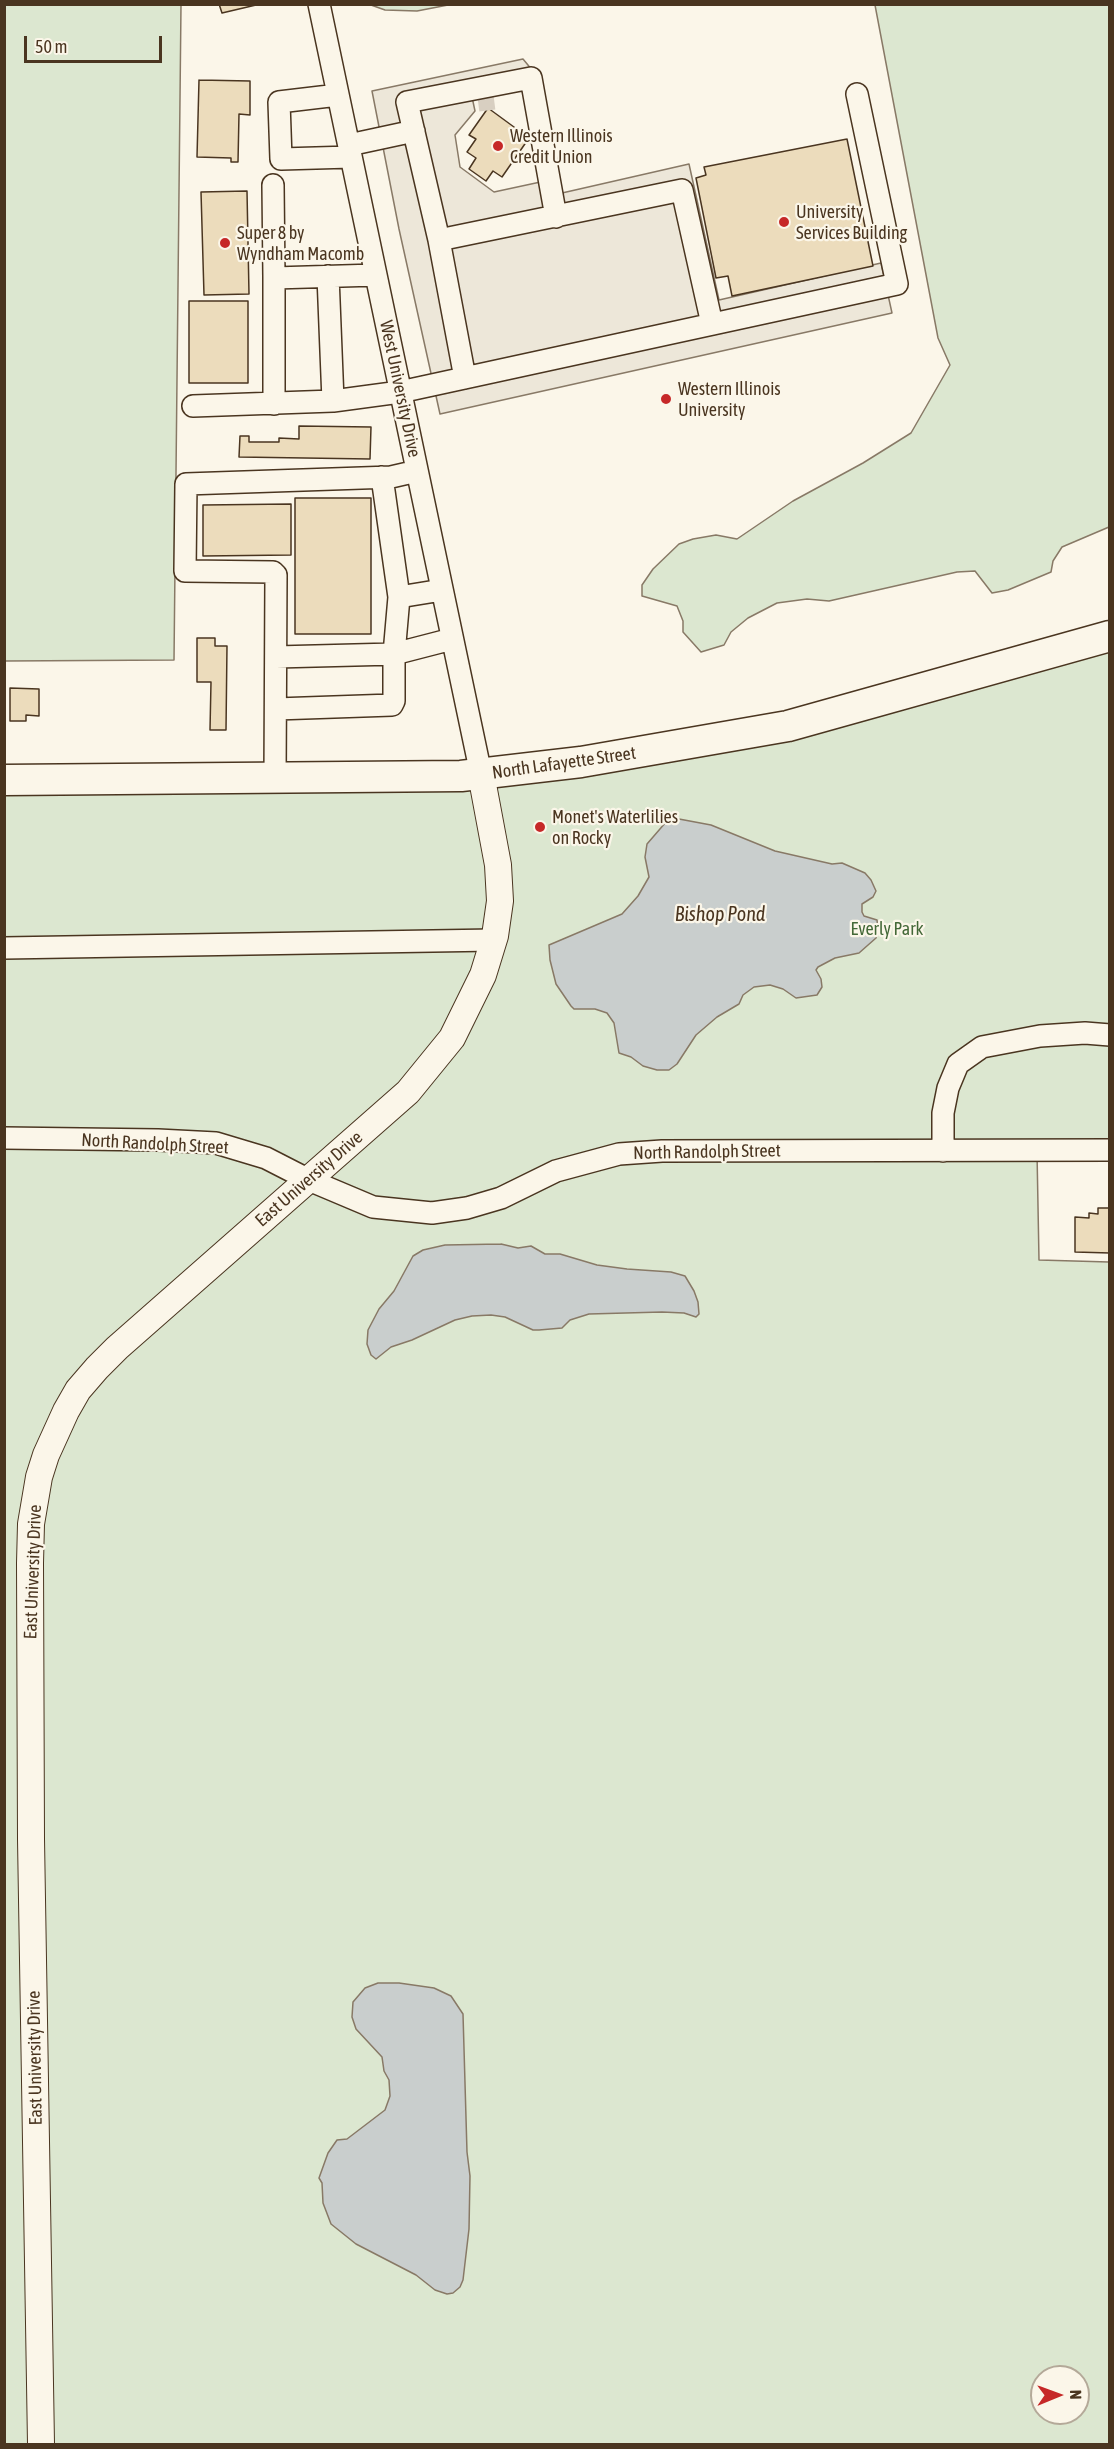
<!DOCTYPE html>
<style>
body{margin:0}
#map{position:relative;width:1114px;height:2449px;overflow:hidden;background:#fbf6e9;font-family:"Asap Condensed",sans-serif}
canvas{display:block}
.frame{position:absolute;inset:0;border:6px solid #4a3520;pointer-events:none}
.north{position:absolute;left:1030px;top:2365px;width:60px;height:60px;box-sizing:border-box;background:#fbf6e9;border:2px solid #b4a999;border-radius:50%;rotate:89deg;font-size:16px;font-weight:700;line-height:24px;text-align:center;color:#4a3520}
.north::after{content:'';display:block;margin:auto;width:21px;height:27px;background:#c62828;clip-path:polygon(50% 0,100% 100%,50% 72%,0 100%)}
.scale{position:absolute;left:24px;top:36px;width:138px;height:27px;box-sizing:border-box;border:3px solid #4a3520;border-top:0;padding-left:8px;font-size:18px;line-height:21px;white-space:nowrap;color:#4a3520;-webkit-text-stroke:4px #fbf6e9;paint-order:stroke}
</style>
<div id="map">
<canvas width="1114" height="2449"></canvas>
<div class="frame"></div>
<div class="north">N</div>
<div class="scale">50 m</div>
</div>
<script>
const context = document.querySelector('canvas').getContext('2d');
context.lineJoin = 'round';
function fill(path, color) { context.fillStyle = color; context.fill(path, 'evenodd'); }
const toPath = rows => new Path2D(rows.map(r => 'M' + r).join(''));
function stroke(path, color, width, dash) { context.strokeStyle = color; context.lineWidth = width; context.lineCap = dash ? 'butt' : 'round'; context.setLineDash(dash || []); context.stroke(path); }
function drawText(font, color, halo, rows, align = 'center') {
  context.font = font + ' "Asap Condensed",sans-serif'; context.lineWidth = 4.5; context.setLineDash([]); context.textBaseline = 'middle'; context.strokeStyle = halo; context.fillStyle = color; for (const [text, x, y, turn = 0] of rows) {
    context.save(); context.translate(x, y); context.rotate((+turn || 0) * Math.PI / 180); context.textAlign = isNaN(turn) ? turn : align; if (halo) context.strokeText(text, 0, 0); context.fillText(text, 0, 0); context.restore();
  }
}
const green = toPath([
 [4,5,181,5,174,660,5,661,4,5],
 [371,5,448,5,417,11,385,10,371,5],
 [875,5,1109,5,1109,527,1062,547,1053,561,1051,572,1008,590,992,593,975,571,957,572,829,601,807,599,777,603,748,618,731,632,724,645,701,652,683,632,683,621,677,606,642,596,642,585,653,569,679,544,693,539,716,535,737,539,793,501,863,463,911,433,950,365,938,338,875,5],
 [1109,637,1109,1152,1037,1152,1039,1260,1109,1262,1109,2444,5,2444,4,780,581,762,1109,637],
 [1042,2377,1078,2377,1078,2413,1042,2413,1042,2377]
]);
fill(green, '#dce7d0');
stroke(green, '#887966', 1.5);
const parking = toPath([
 [523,59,542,82,472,97,475,111,455,135,460,167,494,192,559,178,562,193,689,164,719,300,881,263,892,313,440,414,399,229,372,91,523,59]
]);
fill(parking, '#ede7d9');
stroke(parking, '#887966', 1.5);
const water = toPath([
 [679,819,711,825,775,851,832,864,842,863,865,873,871,880,876,891,873,897,862,904,862,912,864,916,877,920,878,929,876,938,859,953,835,958,818,967,816,970,821,979,822,987,817,995,796,998,783,989,770,985,754,987,743,995,739,1004,717,1017,696,1035,677,1064,669,1070,657,1070,643,1066,631,1057,619,1053,614,1023,607,1013,595,1009,574,1009,571,1006,556,984,550,960,549,945,622,914,638,896,649,877,645,857,647,844,666,822,679,819],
 [501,1244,518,1248,531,1246,545,1254,560,1254,597,1265,627,1269,671,1272,685,1276,694,1291,698,1302,699,1314,696,1317,684,1313,662,1312,589,1314,570,1320,562,1328,539,1330,533,1330,505,1317,491,1315,472,1316,455,1320,412,1340,391,1347,376,1359,371,1355,367,1344,368,1330,379,1309,394,1291,413,1256,423,1250,445,1245,501,1244],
 [378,1983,399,1983,434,1988,451,1996,463,2014,467,2152,470,2176,469,2229,463,2280,460,2287,453,2293,447,2294,435,2290,416,2275,356,2244,331,2224,323,2203,322,2183,319,2178,328,2153,337,2140,347,2139,385,2110,390,2096,389,2080,384,2071,382,2057,356,2029,352,2017,353,2002,365,1988,378,1983]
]);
fill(water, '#c9cecd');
stroke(water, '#887966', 1.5);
const building = toPath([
 [219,4,255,4,256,5,222,13,219,4],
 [199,80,250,81,250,115,239,114,238,162,231,162,231,158,197,157,199,80],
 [488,108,529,138,502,177,493,171,486,181,469,169,476,158,467,152,476,139,469,135,488,108],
 [847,139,873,266,732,296,728,276,716,278,696,178,706,175,704,167,847,139],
 [247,191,249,294,204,295,201,192,247,191],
 [189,301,248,301,248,383,189,383,189,301],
 [299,426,371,427,370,459,239,457,240,436,249,436,249,442,279,442,279,438,299,439,299,426],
 [295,498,371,498,371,634,295,634,295,498],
 [291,504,291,555,203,556,203,505,291,504],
 [197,638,215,638,215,646,227,646,226,730,210,730,211,682,197,682,197,638],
 [10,688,39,689,39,716,26,715,26,721,10,721,10,688],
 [1098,1208,1110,1208,1110,1253,1075,1252,1075,1217,1089,1218,1089,1213,1098,1214,1098,1208]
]);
fill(building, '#ecdcbc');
stroke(building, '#4a3520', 1.5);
stroke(toPath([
 [478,101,494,99]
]), '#d8cfc1', 21, [21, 10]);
const minor = toPath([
 [319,4,481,774],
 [338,95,279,102,281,159,351,157],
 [349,145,414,131],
 [273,185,274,278],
 [439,240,682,190,712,324],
 [328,276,333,401],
 [465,378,439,240,407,102,531,78,556,217],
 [274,404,274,278,376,275],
 [193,406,333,401,400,392,897,284,857,94],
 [382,477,399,597],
 [276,657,394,654,399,597,442,590],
 [276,709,392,705,394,701,394,654,452,639],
 [275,779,276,575,273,572,185,571,186,484,391,477,417,471],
 [4,948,494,940],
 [4,1138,158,1140,216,1143,266,1158,309,1180,373,1207,432,1213,467,1208,501,1198,556,1171,619,1154,662,1151,1110,1150],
 [943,1151,943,1113,948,1088,958,1064,982,1047,1040,1036,1085,1033,1110,1035]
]);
const major = toPath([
 [41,2444,31,1839,30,1563,31,1524,39,1477,46,1455,66,1411,78,1390,97,1368,117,1348,408,1092,452,1038,483,975,495,936,500,901,498,865,481,774]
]);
const highway = toPath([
 [4,780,461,776,581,762,788,726,1110,636]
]);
stroke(minor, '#4a3520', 24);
stroke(major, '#4a3520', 28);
stroke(highway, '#4a3520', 33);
stroke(minor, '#fbf6e9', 21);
stroke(major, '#fbf6e9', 26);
stroke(highway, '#fbf6e9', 30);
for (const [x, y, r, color] of [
 [498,146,6,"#c62828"],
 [784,222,6,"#c62828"],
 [225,243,6,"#c62828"],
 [666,399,6,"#c62828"],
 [540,827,6,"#c62828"]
]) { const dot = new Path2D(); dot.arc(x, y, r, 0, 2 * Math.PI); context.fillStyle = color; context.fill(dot); stroke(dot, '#fbf6e9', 2); }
drawText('18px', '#4a3520', '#fbf6e9', [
 ["Western Illinois",510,136],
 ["Credit Union",510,157],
 ["University",796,212],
 ["Services Building",796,233],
 ["Super 8 by",237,233],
 ["Wyndham Macomb",237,254],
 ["Western Illinois",678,389],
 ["University",678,410],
 ["Monet's Waterlilies",552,817],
 ["on Rocky",552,838]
], 'left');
drawText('18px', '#4a3520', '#fbf6e9', [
 ["West University Drive",400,389,78],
 ["North Lafayette Street",564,763,-8],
 ["North Randolph Street",155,1144,3],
 ["North Randolph Street",707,1152,-1],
 ["East University Drive",309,1179,-41],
 ["East University Drive",33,1572,-88],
 ["East University Drive",35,2058,-91]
]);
drawText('18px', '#436837', '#fbf6e9', [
 ["Everly Park",887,929]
]);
drawText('italic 20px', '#4a3520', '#fbf6e9', [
 ["Bishop Pond",720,915]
]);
</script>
